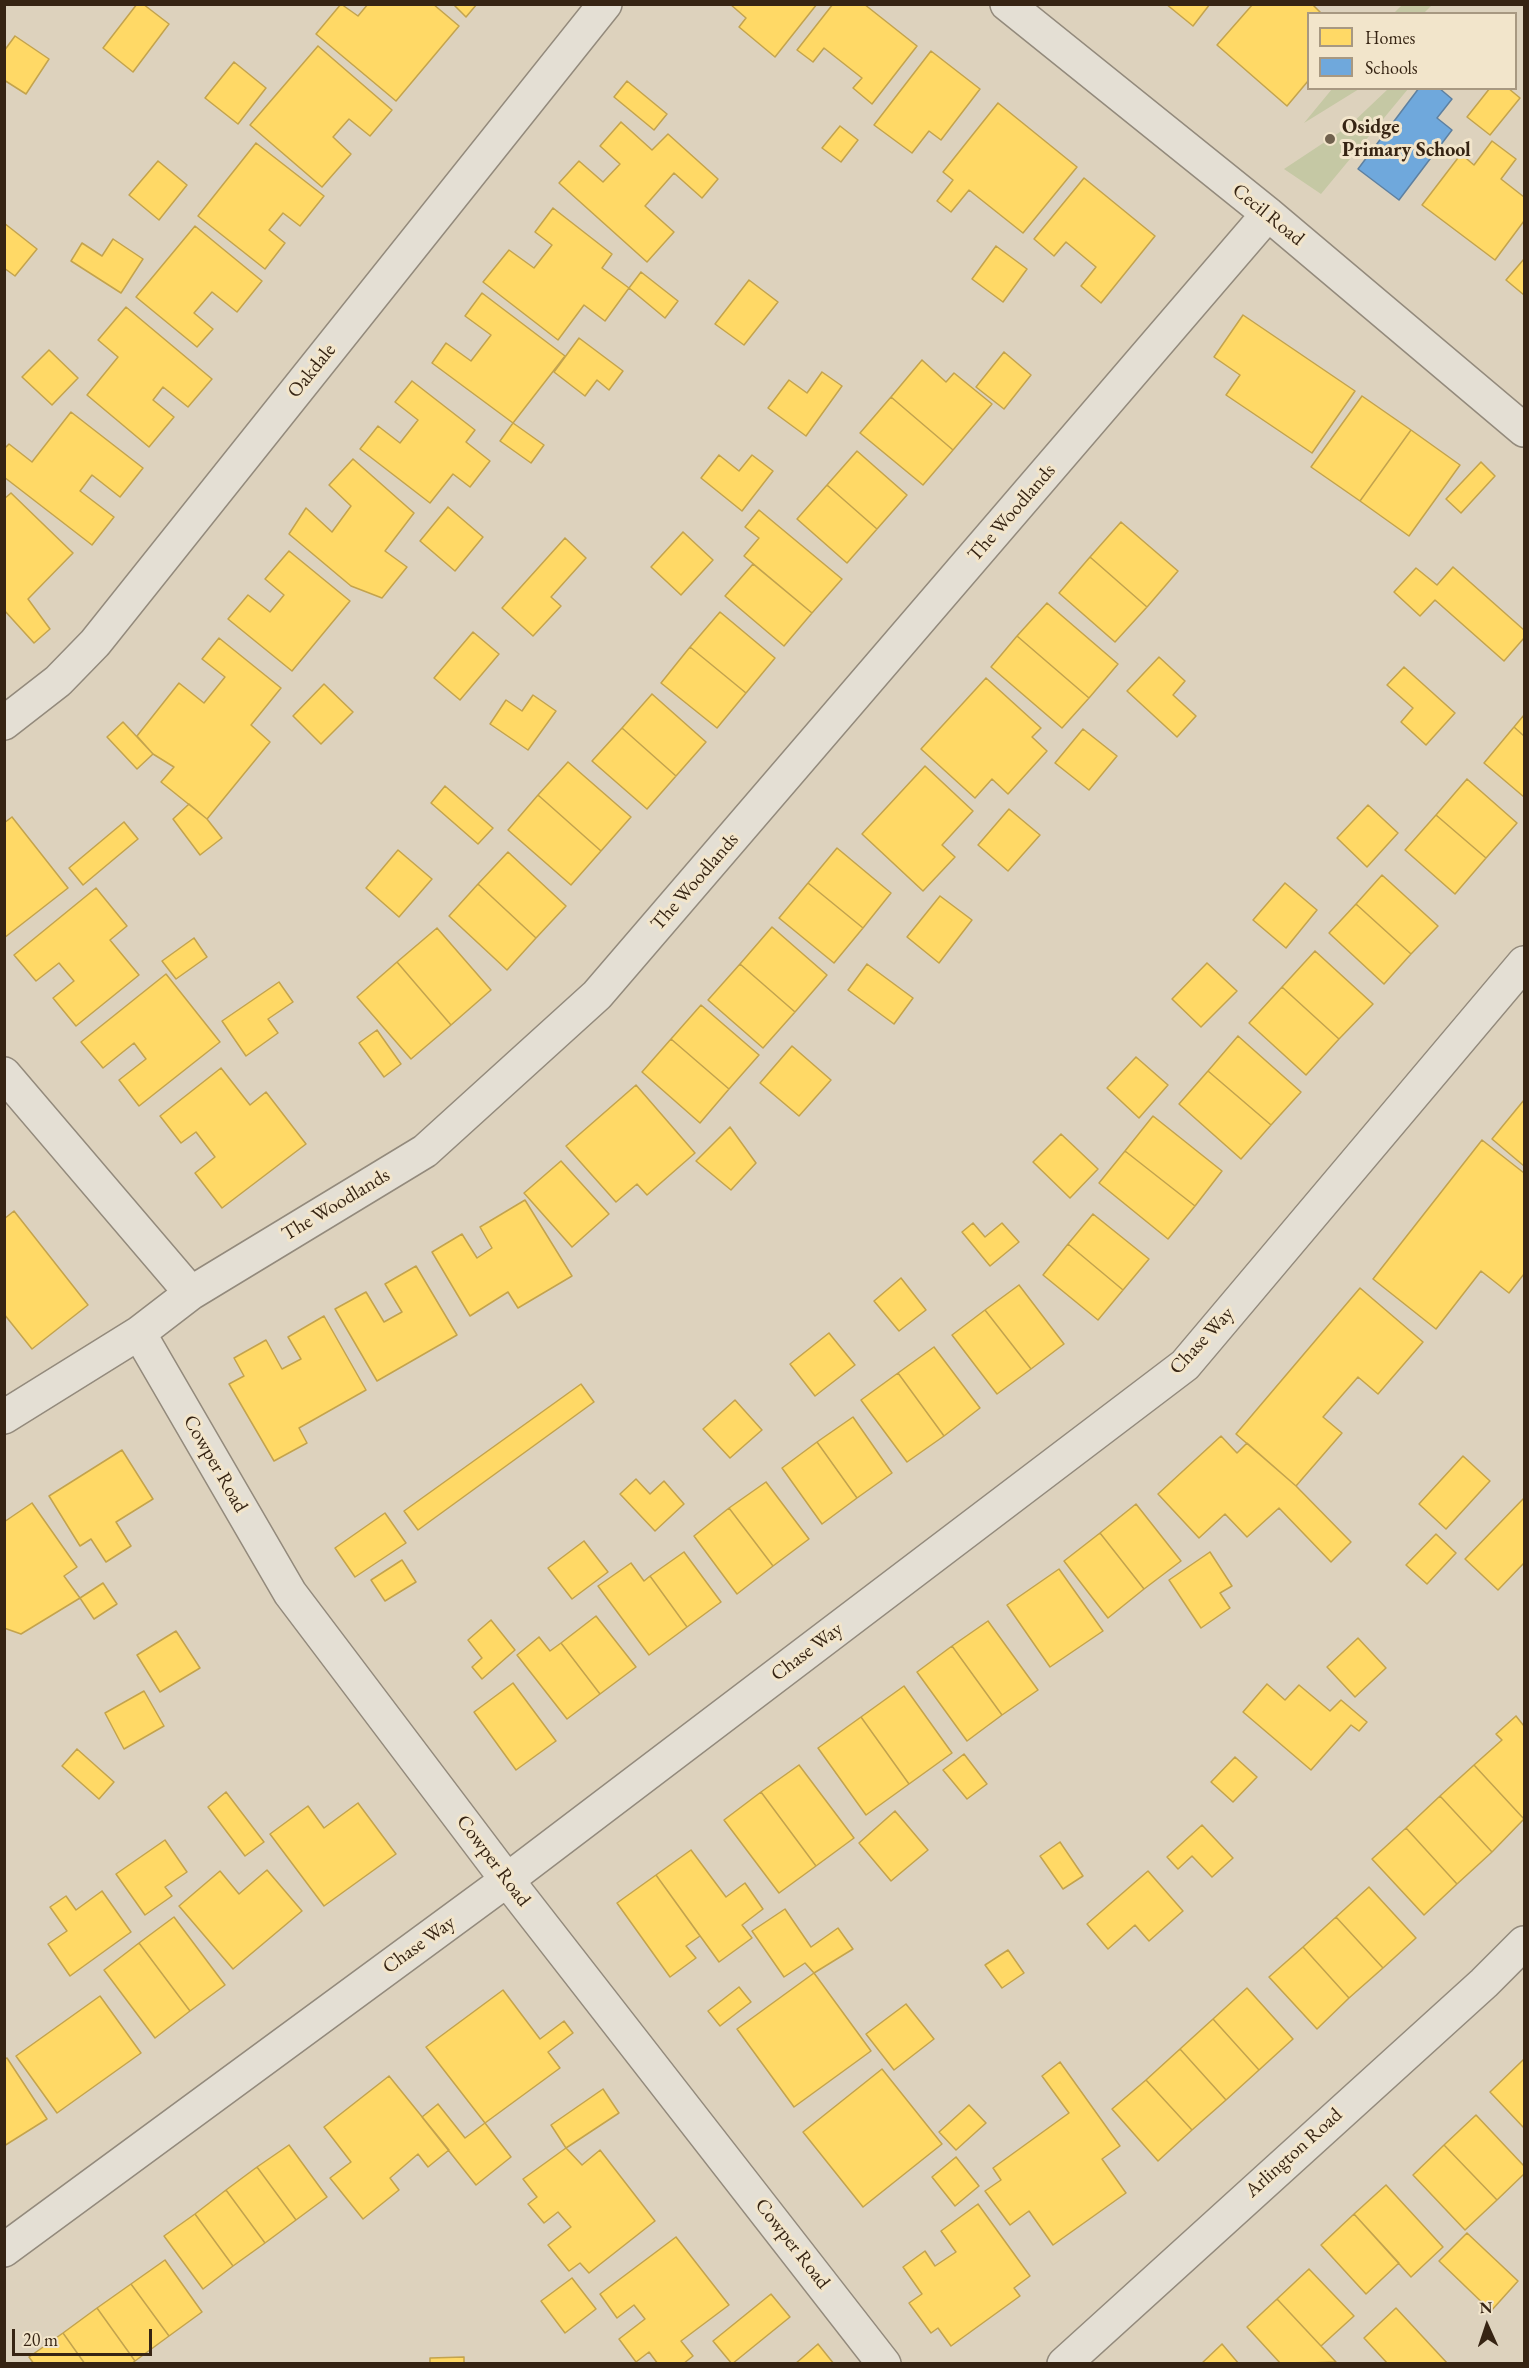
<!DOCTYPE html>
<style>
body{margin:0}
#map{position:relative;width:1529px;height:2368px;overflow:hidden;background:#ddd2bd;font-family:"EB Garamond",serif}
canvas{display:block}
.frame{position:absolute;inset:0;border:6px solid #362413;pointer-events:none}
.legend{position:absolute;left:1307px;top:12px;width:210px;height:78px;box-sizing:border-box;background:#f2e5cb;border:2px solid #a79881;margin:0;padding:8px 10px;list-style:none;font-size:18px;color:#362413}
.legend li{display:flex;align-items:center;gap:12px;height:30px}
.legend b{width:30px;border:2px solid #a79881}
.north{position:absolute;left:1457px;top:2296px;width:60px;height:60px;-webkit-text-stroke:4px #f2e5cb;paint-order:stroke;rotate:357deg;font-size:16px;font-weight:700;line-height:24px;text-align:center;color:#362413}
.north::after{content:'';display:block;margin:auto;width:21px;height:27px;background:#362413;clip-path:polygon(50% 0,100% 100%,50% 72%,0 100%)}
.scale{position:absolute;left:12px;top:2329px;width:140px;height:27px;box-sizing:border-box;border:3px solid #362413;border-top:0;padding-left:8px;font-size:18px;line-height:21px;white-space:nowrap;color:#362413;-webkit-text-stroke:4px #f2e5cb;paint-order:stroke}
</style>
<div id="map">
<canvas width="1529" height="2368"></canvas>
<div class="frame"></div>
<ul class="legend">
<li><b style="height:16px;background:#ffd966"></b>Homes</li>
<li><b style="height:16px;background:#6fa8dc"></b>Schools</li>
</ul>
<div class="north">N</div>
<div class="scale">20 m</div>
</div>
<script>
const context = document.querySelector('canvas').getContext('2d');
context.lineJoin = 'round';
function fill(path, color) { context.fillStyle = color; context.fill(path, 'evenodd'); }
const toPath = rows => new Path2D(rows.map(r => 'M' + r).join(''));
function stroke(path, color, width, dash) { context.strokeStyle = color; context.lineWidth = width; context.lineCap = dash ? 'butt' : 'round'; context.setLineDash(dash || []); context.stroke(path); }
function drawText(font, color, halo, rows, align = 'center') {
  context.font = font + ' "EB Garamond",serif'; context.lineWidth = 6; context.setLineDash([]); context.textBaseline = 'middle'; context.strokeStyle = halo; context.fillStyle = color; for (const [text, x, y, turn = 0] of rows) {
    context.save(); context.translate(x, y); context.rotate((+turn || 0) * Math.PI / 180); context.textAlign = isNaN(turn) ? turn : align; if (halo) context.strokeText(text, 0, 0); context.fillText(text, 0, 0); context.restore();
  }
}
fill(toPath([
 [1402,5,1402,4,1432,5,1424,13,1394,13],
 [1332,89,1359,89,1304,123],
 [1388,89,1408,89,1321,194,1284,169,1349,126]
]), '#c5c8a4');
const homes = toPath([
 [137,4,143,4,169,24,133,72,103,48,137,4],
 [341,4,358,16,368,4,433,4,459,26,396,101,316,34,341,4],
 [453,4,477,4,466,17,453,4],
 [730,4,817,4,775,57,739,27,746,18,730,4],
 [833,4,864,4,917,46,872,104,853,88,862,78,824,48,813,62,797,50,833,4],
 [1166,4,1210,4,1193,26,1166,4],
 [1253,4,1312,4,1322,14,1308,14,1308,81,1287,106,1217,45,1253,4],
 [15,36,49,59,26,94,4,80,4,51,15,36],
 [318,46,392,110,370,136,349,119,333,137,351,154,322,187,250,125,318,46],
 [931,51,980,89,941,140,929,131,912,153,874,125,931,51],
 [234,62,266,88,238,124,205,98,234,62],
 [627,81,667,114,654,130,614,97,627,81],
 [1490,88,1508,88,1520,98,1490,135,1467,117,1490,88],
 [998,103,1077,167,1023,233,969,190,951,212,937,201,953,180,943,172,998,103],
 [621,122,652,150,668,134,718,179,702,198,674,173,645,206,674,232,647,262,559,183,579,161,603,182,620,164,600,146,621,122],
 [840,126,858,140,841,162,822,148,840,126],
 [1492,141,1516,159,1501,179,1524,197,1524,221,1495,260,1422,205,1461,154,1474,165,1492,141],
 [256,143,324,196,300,226,283,213,269,230,285,243,265,269,198,216,256,143],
 [158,161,187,185,159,220,129,195,158,161],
 [1084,178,1155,236,1101,303,1081,286,1096,267,1066,242,1054,256,1034,239,1084,178],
 [553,208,612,254,602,268,629,288,605,321,584,305,558,340,483,282,509,250,534,268,552,245,535,232,553,208],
 [4,223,37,249,15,276,4,268,4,223],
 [195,226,262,281,237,312,212,292,194,313,213,329,197,347,136,297,195,226],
 [113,239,143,259,121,293,71,261,82,243,102,256,113,239],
 [996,246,1027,269,1003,302,972,279,996,246],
 [1524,259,1524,295,1506,280,1524,259],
 [641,272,678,301,665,318,629,288,641,272],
 [749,280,778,302,744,345,715,324,749,280],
 [482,293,565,356,513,423,432,363,446,343,471,361,491,335,465,316,482,293],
 [126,307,212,379,188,407,163,387,153,400,174,417,149,447,87,395,118,357,98,340,126,307],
 [1243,315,1355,391,1312,453,1226,395,1240,375,1214,357,1243,315],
 [579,338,623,371,609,390,597,380,585,396,554,372,579,338],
 [49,350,78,378,52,405,22,377,49,350],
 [1004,352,1031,375,1004,409,976,387,1004,352],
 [922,360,946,382,954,373,992,404,953,450,891,397,922,360],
 [822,372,842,386,806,436,768,408,789,380,807,393,822,372],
 [412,381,475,430,466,442,490,461,470,487,453,474,430,503,360,449,378,426,400,443,418,420,395,402,412,381],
 [1362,396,1411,430,1360,501,1311,467,1362,396],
 [891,397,953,450,923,485,860,433,891,397],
 [71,412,143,468,120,497,92,475,80,491,114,517,92,545,4,477,4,449,9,444,32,462,71,412],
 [513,423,544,445,531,463,500,441,513,423],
 [1411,430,1460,465,1409,536,1360,501,1411,430],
 [857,451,907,495,877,529,827,485,857,451],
 [719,455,739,471,752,455,773,471,742,511,701,478,719,455],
 [353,459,414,513,385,551,407,567,382,598,351,586,289,534,306,508,332,532,351,506,329,485,353,459],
 [1481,462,1495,476,1461,513,1446,499,1481,462],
 [827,485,877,529,847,563,797,519,827,485],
 [11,493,73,553,28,599,50,629,34,643,4,610,4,499,11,493],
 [448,507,483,537,455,571,420,541,448,507],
 [759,510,842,579,812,613,744,556,759,538,745,527,759,510],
 [1121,522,1178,571,1147,607,1090,557,1121,522],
 [683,532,713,560,681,595,651,567,683,532],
 [565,538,586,558,551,597,561,606,533,636,502,608,565,538],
 [289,551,350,601,292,671,228,619,248,595,270,612,284,595,265,579,289,551],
 [1090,557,1147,607,1115,642,1059,593,1090,557],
 [753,564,812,613,784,646,725,596,753,564],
 [1453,567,1524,630,1524,638,1504,661,1435,600,1420,616,1394,592,1416,568,1437,585,1453,567],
 [1047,603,1118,664,1089,698,1017,636,1047,603],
 [720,612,775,658,746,693,690,647,720,612],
 [473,632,499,654,460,700,434,678,473,632],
 [1017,636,1089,698,1062,728,991,667,1017,636],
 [219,638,281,688,251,725,270,742,207,819,161,782,174,767,153,754,137,736,179,683,204,703,225,677,202,659,219,638],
 [690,647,746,693,717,728,661,683,690,647],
 [1159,657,1185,681,1173,695,1196,716,1177,737,1127,691,1159,657],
 [1404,667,1455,713,1426,745,1401,722,1413,708,1387,685,1404,667],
 [986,678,1041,728,1032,737,1047,751,1008,794,992,779,975,798,921,749,986,678],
 [324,684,353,712,321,744,293,716,324,684],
 [652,694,706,742,676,776,622,728,652,694],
 [533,695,556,711,528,750,490,724,506,700,522,711,533,695],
 [1524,715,1524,736,1514,727,1524,715],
 [123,722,153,754,137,769,107,737,123,722],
 [1514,727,1524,736,1524,797,1484,763,1514,727],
 [622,728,676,776,647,809,592,761,622,728],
 [1083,729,1117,756,1089,790,1055,763,1083,729],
 [568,762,631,817,601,851,538,795,568,762],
 [925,766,973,811,942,845,955,857,923,891,862,834,925,766],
 [1467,779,1517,823,1486,858,1436,815,1467,779],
 [445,786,493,828,478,844,431,803,445,786],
 [538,795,601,851,571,885,508,830,538,795],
 [189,804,207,819,222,838,200,855,173,819,189,804],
 [1368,805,1398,833,1367,867,1337,838,1368,805],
 [1009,809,1040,835,1008,871,978,845,1009,809],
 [1436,815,1486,858,1455,894,1405,850,1436,815],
 [12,817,68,888,4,938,4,823,12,817],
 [124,822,138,839,83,885,69,868,124,822],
 [837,848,891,893,863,928,808,883,837,848],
 [398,850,432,879,399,917,366,888,398,850],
 [508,852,566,906,536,938,478,884,508,852],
 [1382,875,1438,926,1411,954,1356,904,1382,875],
 [808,883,863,928,834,963,779,918,808,883],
 [1285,883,1317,910,1286,948,1253,920,1285,883],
 [478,884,536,938,507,970,449,916,478,884],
 [96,888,127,926,110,940,139,975,76,1026,53,998,74,981,59,963,36,981,14,955,96,888],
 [940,896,972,920,939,963,907,937,940,896],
 [1356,904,1411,954,1384,984,1329,933,1356,904],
 [772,927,827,975,795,1012,740,964,772,927],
 [437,928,491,990,451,1025,397,962,437,928],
 [194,938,207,957,176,979,162,961,194,938],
 [1315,951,1373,1004,1339,1039,1282,987,1315,951],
 [397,962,451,1025,411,1059,357,997,397,962],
 [1207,963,1237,991,1201,1027,1172,999,1207,963],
 [740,964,795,1012,763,1048,708,1000,740,964],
 [867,964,913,998,894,1024,848,990,867,964],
 [166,974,220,1042,139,1106,119,1080,146,1059,134,1043,103,1068,81,1042,166,974],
 [279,982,293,1002,268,1019,278,1033,246,1056,222,1021,279,982],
 [1282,987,1339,1039,1306,1075,1249,1023,1282,987],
 [701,1005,759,1055,729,1089,671,1039,701,1005],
 [377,1030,401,1064,384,1077,359,1043,377,1030],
 [1238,1036,1301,1092,1271,1125,1208,1071,1238,1036],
 [671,1039,729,1089,700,1123,642,1072,671,1039],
 [792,1046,831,1080,799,1116,760,1083,792,1046],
 [1136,1057,1168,1085,1139,1118,1107,1088,1136,1057],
 [221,1068,250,1105,266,1092,306,1144,222,1208,195,1173,215,1157,196,1132,181,1143,160,1116,221,1068],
 [1208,1071,1271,1125,1241,1159,1179,1104,1208,1071],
 [636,1085,695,1153,647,1195,637,1184,616,1202,566,1146,636,1085],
 [1524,1100,1524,1166,1492,1139,1524,1100],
 [1153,1116,1222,1171,1195,1206,1125,1151,1153,1116],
 [730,1127,756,1163,731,1190,696,1161,730,1127],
 [1061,1134,1098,1169,1070,1198,1033,1162,1061,1134],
 [1482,1140,1524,1173,1524,1274,1509,1293,1481,1271,1436,1329,1373,1279,1482,1140],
 [1125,1151,1195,1206,1168,1239,1099,1183,1125,1151],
 [561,1161,609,1214,572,1247,524,1193,561,1161],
 [525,1200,572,1276,518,1308,508,1292,470,1316,432,1252,462,1234,477,1258,492,1248,480,1227,525,1200],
 [14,1211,88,1305,32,1349,4,1314,4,1219,14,1211],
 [1093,1214,1149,1259,1123,1290,1068,1244,1093,1214],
 [973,1223,985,1237,1002,1223,1019,1242,990,1266,962,1232,973,1223],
 [1068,1244,1123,1290,1098,1320,1043,1275,1068,1244],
 [416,1266,457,1335,377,1381,335,1309,366,1292,384,1322,402,1312,385,1284,416,1266],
 [901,1278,926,1310,899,1331,874,1301,901,1278],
 [1019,1285,1064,1344,1031,1369,985,1310,1019,1285],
 [1360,1288,1423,1342,1378,1394,1358,1377,1323,1417,1342,1433,1296,1486,1236,1434,1360,1288],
 [985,1310,1031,1369,997,1394,952,1335,985,1310],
 [324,1316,366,1390,299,1428,307,1443,274,1461,229,1384,244,1376,234,1358,266,1340,282,1369,301,1359,288,1337,324,1316],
 [829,1333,855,1365,815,1396,790,1364,829,1333],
 [934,1347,980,1408,944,1436,898,1373,934,1347],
 [898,1373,944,1436,907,1462,861,1400,898,1373],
 [581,1384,594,1402,418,1530,404,1511,581,1384],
 [735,1400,762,1430,730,1458,703,1429,735,1400],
 [853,1417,892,1473,857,1498,817,1442,853,1417],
 [1221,1436,1237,1453,1247,1443,1296,1486,1351,1542,1331,1562,1279,1508,1247,1537,1225,1514,1199,1538,1158,1494,1221,1436],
 [817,1442,857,1498,822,1524,782,1468,817,1442],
 [122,1450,153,1499,116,1522,131,1546,106,1562,91,1539,80,1546,49,1496,122,1450],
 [1463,1456,1490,1481,1446,1529,1419,1504,1463,1456],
 [636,1479,650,1494,664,1481,684,1504,655,1531,620,1494,636,1479],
 [766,1482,809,1539,773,1566,729,1508,766,1482],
 [1524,1498,1524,1563,1498,1590,1465,1559,1524,1498],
 [32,1503,77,1567,64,1576,80,1598,21,1634,4,1628,4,1522,32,1503],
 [1136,1504,1181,1561,1144,1589,1100,1533,1136,1504],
 [729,1508,773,1566,737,1594,694,1536,729,1508],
 [385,1513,406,1543,355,1577,335,1548,385,1513],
 [1100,1533,1144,1589,1108,1618,1064,1561,1100,1533],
 [1436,1534,1456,1553,1427,1584,1406,1565,1436,1534],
 [584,1541,608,1572,572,1599,548,1568,584,1541],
 [684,1552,721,1602,687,1627,650,1576,684,1552],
 [1210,1552,1232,1586,1220,1593,1230,1608,1201,1628,1169,1580,1210,1552],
 [402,1560,416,1582,385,1601,371,1580,402,1560],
 [631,1563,644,1581,650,1576,687,1627,649,1655,598,1586,631,1563],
 [1059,1569,1103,1631,1050,1667,1007,1605,1059,1569],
 [103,1583,117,1604,94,1619,80,1598,103,1583],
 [596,1616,636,1667,600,1694,561,1643,596,1616],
 [491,1620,515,1650,482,1679,472,1667,482,1658,468,1640,491,1620],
 [988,1621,1038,1690,1002,1715,952,1646,988,1621],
 [176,1631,200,1668,160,1692,137,1655,176,1631],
 [539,1637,550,1651,561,1643,600,1694,567,1719,517,1655,539,1637],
 [1358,1638,1386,1668,1355,1697,1327,1667,1358,1638],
 [952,1646,1002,1715,967,1741,917,1672,952,1646],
 [513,1683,556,1741,516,1770,474,1712,513,1683],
 [1267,1684,1285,1700,1299,1685,1330,1711,1341,1700,1367,1722,1359,1731,1351,1725,1311,1770,1243,1712,1267,1684],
 [904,1686,952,1753,909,1784,861,1717,904,1686],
 [144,1691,164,1726,124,1749,105,1713,144,1691],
 [1516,1716,1524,1726,1524,1819,1474,1765,1502,1740,1496,1734,1516,1716],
 [861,1717,909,1784,866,1815,818,1748,861,1717],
 [77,1749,114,1782,99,1799,62,1766,77,1749],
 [964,1754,987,1784,967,1799,943,1770,964,1754],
 [1235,1757,1257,1777,1233,1802,1211,1782,1235,1757],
 [799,1765,854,1838,816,1866,761,1792,799,1765],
 [1474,1765,1524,1819,1492,1852,1440,1796,1474,1765],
 [226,1792,264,1842,245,1856,208,1807,226,1792],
 [761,1792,816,1866,779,1893,724,1820,761,1792],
 [1440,1796,1492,1852,1457,1884,1406,1828,1440,1796],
 [358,1803,396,1854,324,1906,270,1834,308,1806,324,1828,358,1803],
 [895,1811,928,1850,891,1881,859,1843,895,1811],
 [1202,1825,1233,1858,1212,1877,1192,1856,1178,1869,1167,1857,1202,1825],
 [1406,1828,1457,1884,1424,1915,1372,1859,1406,1828],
 [165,1840,187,1872,165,1887,172,1896,145,1915,116,1874,165,1840],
 [1060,1842,1083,1876,1063,1889,1040,1856,1060,1842],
 [691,1850,726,1897,745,1883,763,1909,742,1925,752,1938,719,1962,656,1875,691,1850],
 [267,1870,302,1911,233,1969,179,1906,220,1871,239,1894,267,1870],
 [1148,1871,1183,1911,1149,1941,1135,1925,1108,1949,1087,1924,1148,1871],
 [656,1875,700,1936,686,1946,696,1958,670,1977,617,1903,656,1875],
 [1369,1887,1416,1938,1383,1968,1336,1917,1369,1887],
 [102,1891,131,1932,70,1976,48,1944,67,1931,50,1907,66,1896,76,1910,102,1891],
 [785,1909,811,1947,838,1928,853,1949,814,1973,805,1963,784,1977,752,1931,785,1909],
 [174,1917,225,1985,190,2011,139,1943,174,1917],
 [1336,1917,1383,1968,1349,1998,1303,1947,1336,1917],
 [139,1943,190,2011,155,2038,104,1970,139,1943],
 [1303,1947,1349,1998,1317,2029,1269,1977,1303,1947],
 [1008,1950,1024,1973,1002,1988,985,1965,1008,1950],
 [814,1973,871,2051,794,2107,737,2029,814,1973],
 [739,1987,751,2002,720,2026,708,2011,739,1987],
 [1247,1988,1293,2039,1259,2070,1213,2019,1247,1988],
 [503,1990,540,2039,564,2021,573,2033,548,2052,560,2068,485,2123,426,2047,503,1990],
 [100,1996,141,2053,57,2113,16,2056,100,1996],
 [906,2004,934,2039,894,2070,866,2034,906,2004],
 [1213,2019,1259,2070,1226,2100,1180,2049,1213,2019],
 [1180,2049,1226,2100,1192,2130,1146,2080,1180,2049],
 [7,2058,47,2119,4,2146,4,2059,7,2058],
 [1523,2060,1524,2061,1524,2128,1490,2092,1523,2060],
 [1060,2062,1120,2146,1102,2159,1126,2193,1053,2245,1029,2211,1010,2225,985,2191,1001,2180,993,2168,1069,2113,1042,2076,1060,2062],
 [882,2069,942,2144,863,2207,803,2132,882,2069],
 [389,2076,449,2150,428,2167,418,2154,390,2178,399,2190,363,2219,330,2178,351,2162,324,2127,389,2076],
 [1146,2080,1192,2130,1158,2161,1112,2109,1146,2080],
 [603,2089,619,2113,566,2148,551,2125,603,2089],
 [438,2104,465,2138,485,2123,511,2157,476,2185,422,2117,438,2104],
 [969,2105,986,2123,956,2150,939,2132,969,2105],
 [1476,2115,1524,2166,1524,2174,1497,2200,1444,2145,1476,2115],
 [289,2145,327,2197,296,2220,257,2167,289,2145],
 [1444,2145,1497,2200,1465,2230,1413,2175,1444,2145],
 [566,2148,582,2165,600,2150,655,2221,589,2273,580,2263,569,2271,548,2245,571,2227,558,2212,544,2223,528,2204,537,2197,523,2179,566,2148],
 [956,2157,979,2186,955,2206,932,2177,956,2157],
 [257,2167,296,2220,265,2243,226,2190,257,2167],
 [1386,2185,1443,2247,1411,2277,1354,2214,1386,2185],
 [226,2190,265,2243,233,2266,195,2214,226,2190],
 [978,2204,1030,2276,1014,2288,1020,2296,951,2346,938,2328,931,2333,909,2303,922,2294,903,2267,925,2251,935,2266,956,2252,941,2231,978,2204],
 [195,2214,233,2266,203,2289,164,2236,195,2214],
 [1354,2214,1399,2263,1366,2294,1321,2245,1354,2214],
 [1467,2233,1518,2281,1491,2311,1439,2261,1467,2233],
 [676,2237,729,2305,681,2341,693,2356,683,2364,658,2364,649,2352,636,2362,619,2339,645,2319,634,2305,617,2318,600,2294,676,2237],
 [165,2260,202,2312,169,2336,131,2284,165,2260],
 [1309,2269,1354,2316,1321,2346,1277,2299,1309,2269],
 [572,2278,596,2309,565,2333,541,2301,572,2278],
 [131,2284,169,2336,135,2361,97,2308,131,2284],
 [771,2294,790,2317,732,2364,713,2341,771,2294],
 [1277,2299,1321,2346,1336,2362,1281,2364,1247,2327,1277,2299],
 [97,2308,135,2361,131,2364,85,2364,63,2333,97,2308],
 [1396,2308,1448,2364,1388,2364,1364,2338,1396,2308],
 [63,2333,85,2364,34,2364,29,2357,63,2333],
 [818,2344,834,2364,795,2364,818,2344],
 [1222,2344,1239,2364,1201,2364,1222,2344],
 [464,2357,464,2364,430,2364,430,2358,464,2357]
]);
fill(homes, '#ffd966');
stroke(homes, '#c3a34d', 1.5);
const schools = toPath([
 [1419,88,1439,88,1452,99,1437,118,1452,130,1399,200,1358,169,1419,88]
]);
fill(schools, '#6fa8dc');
stroke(schools, '#5e80a0', 1.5);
const street = toPath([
 [1007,4,1268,214,1524,430],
 [4,723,58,681,95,643,605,4],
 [4,1074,191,1293],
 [139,1333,290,1593,507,1880,884,2364],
 [4,1417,139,1333,191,1293,425,1151,597,995,1268,214],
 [4,2250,507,1880,1185,1365,1524,963],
 [1064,2364,1484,1983,1524,1943]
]);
stroke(street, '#938a7c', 36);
stroke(street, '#e4dfd4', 33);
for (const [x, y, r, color] of [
 [1330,139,6,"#70614e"]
]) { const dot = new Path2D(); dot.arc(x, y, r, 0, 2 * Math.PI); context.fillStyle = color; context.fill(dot); stroke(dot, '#f2e5cb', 2); }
drawText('bold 20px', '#362413', '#f2e5cb', [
 ["Osidge",1342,128],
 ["Primary School",1342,151]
], 'left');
drawText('20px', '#362413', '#f2e5cb', [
 ["Cecil Road",1268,215,39],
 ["Oakdale",312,371,-51],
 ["The Woodlands",1012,513,-49],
 ["The Woodlands",695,882,-49],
 ["The Woodlands",336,1205,-31],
 ["Chase Way",1202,1341,-47],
 ["Cowper Road",215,1464,60],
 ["Chase Way",807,1652,-37],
 ["Cowper Road",493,1861,53],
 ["Chase Way",419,1945,-36],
 ["Arlington Road",1294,2153,-42],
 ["Cowper Road",792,2244,52]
]);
</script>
